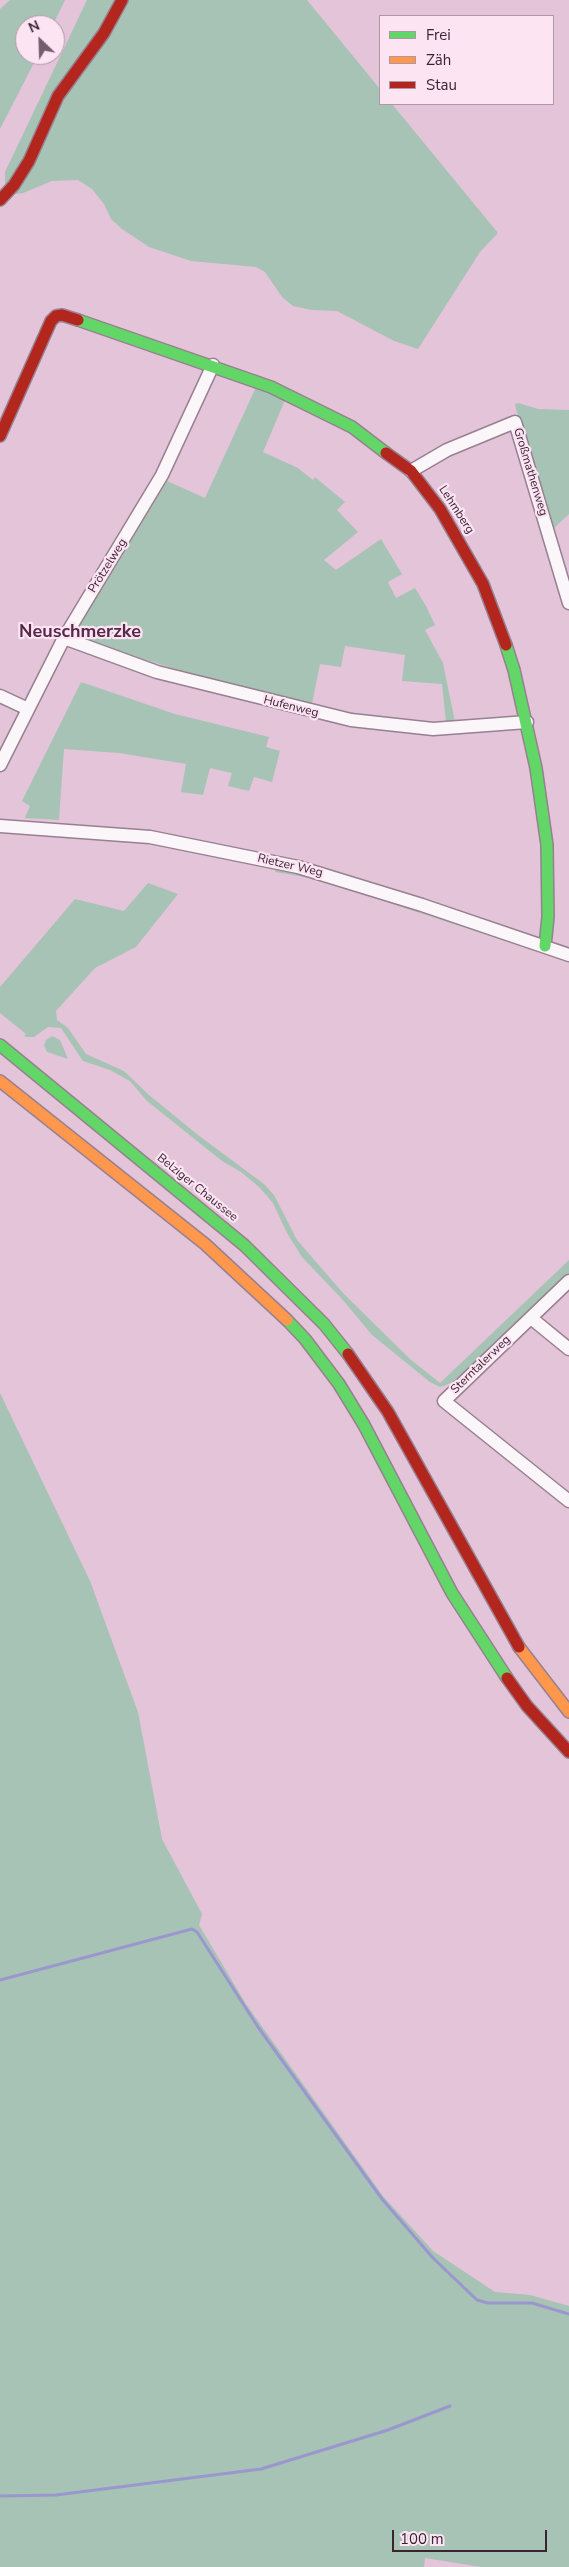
<!DOCTYPE html>
<meta charset="utf-8">
<style>
body{margin:0}
#map{position:relative;width:569px;height:2567px;overflow:hidden;background:#e3c4d9;font-family:"Nunito Sans",sans-serif}
canvas{display:block}
.legend{position:absolute;left:379px;top:15px;width:175px;height:90px;box-sizing:border-box;background:#fce4f3;border:1px solid #ae97a7;margin:0;padding:6px 9px;list-style:none;font-size:15px;color:#3a2434}
.legend li{display:flex;align-items:center;gap:10px;height:25px}
.legend b{width:25px;border:1px solid #ae97a7}
.north{position:absolute;left:15px;top:15px;width:50px;height:50px;box-sizing:border-box;background:#fce4f3;border:1px solid #ae97a7;border-radius:50%;rotate:336deg;font-size:14px;font-weight:700;line-height:20px;text-align:center;color:#3a2434}
.north::after{content:'';display:block;margin:auto;width:18px;height:22px;background:#755c6e;clip-path:polygon(50% 0,100% 100%,50% 72%,0 100%)}
.scale{position:absolute;left:392px;top:2530px;width:155px;height:22px;box-sizing:border-box;border:2px solid #3a2434;border-top:0;padding-left:6px;font-size:15px;line-height:18px;white-space:nowrap;color:#3a2434;-webkit-text-stroke:4px #fce4f3;paint-order:stroke}
</style>
<div id="map">
<canvas width="569" height="2567"></canvas>
<ul class="legend">
<li><b style="height:6px;background:#63d668"></b>Frei</li>
<li><b style="height:6px;background:#ff974d"></b>Zäh</li>
<li><b style="height:6px;background:#b3261e"></b>Stau</li>
</ul>
<div class="north">N</div>
<div class="scale">100 m</div>
</div>
<script>
const context = document.querySelector('canvas').getContext('2d');
context.lineJoin = 'round';
function fill(path, color) { context.fillStyle = color; context.fill(path, 'evenodd'); }
const toPath = rows => new Path2D(rows.map(r => 'M' + r).join(''));
function stroke(path, color, width, dash) { context.strokeStyle = color; context.lineWidth = width; context.lineCap = dash ? 'butt' : 'round'; context.setLineDash(dash || []); context.stroke(path); }
function drawText(font, color, halo, rows, align = 'center') {
  context.font = font + ' "Nunito Sans",sans-serif'; context.lineWidth = 4.5; context.setLineDash([]); context.textBaseline = 'middle'; context.strokeStyle = halo; context.fillStyle = color; for (const [text, x, y, turn = 0] of rows) {
    context.save(); context.translate(x, y); context.rotate((+turn || 0) * Math.PI / 180); context.textAlign = isNaN(turn) ? turn : align; if (halo) context.strokeText(text, 0, 0); context.fillText(text, 0, 0); context.restore();
  }
}
fill(toPath([
 [10,0,65,0,53,25,25,25,25,55,38,55,0,129,0,9],
 [87,0,307,0,380,89,380,104,392,104,498,233,480,252,418,349,394,341,337,311,312,310,293,306,282,297,265,272,256,267,191,261,149,247,122,229,111,219,104,204,92,189,78,180,52,181,23,193,16,194,5,184,5,172],
 [256,387,285,400,263,452,298,468,313,480,315,477,345,502,337,510,358,532,324,560,336,570,381,539,402,574,388,582,396,598,415,588,426,606,435,625,425,630,443,663,455,722,446,722,442,684,402,681,405,655,345,646,341,667,320,664,312,704,186,672,143,659,74,634,167,481,205,498],
 [518,403,538,409,569,410,569,514,551,531,516,409,515,404],
 [81,682,175,714,269,737,266,747,280,751,272,782,254,777,249,791,228,786,232,773,210,768,203,795,181,792,186,764,119,753,64,749,59,820,25,818,30,806,22,801],
 [277,867,313,875,569,959,569,962,335,885,305,877,275,872],
 [148,883,178,894,136,947,95,968,56,1011,57,1020,68,1028,86,1054,124,1071,149,1095,198,1135,264,1184,274,1195,297,1240,343,1293,410,1359,440,1383,569,1260,569,1273,454,1382,440,1387,430,1382,372,1335,342,1299,302,1257,287,1233,273,1203,259,1187,241,1172,222,1161,147,1101,130,1081,110,1070,83,1061,61,1028,48,1027,34,1037,27,1037,24,1036,26,1034,0,1013,0,987,75,899,124,911],
 [52,1036,60,1040,68,1059,47,1052,44,1045,46,1040],
 [0,1393,90,1581,138,1712,162,1839,202,1914,199,1925,246,2004,383,2196,433,2251,495,2292,530,2295,569,2306,569,2567,481,2567,425,2558,424,2567,0,2567]
]), '#a7c3b5');
stroke(toPath([
 [0,1980,192,1929,197,1932,258,2027,382,2199,433,2258,477,2300,488,2303,532,2303,569,2314],
 [0,2496,56,2495,261,2469,388,2430,450,2406]
]), '#9a96ce', 3);
const street = toPath([
 [411,471,447,450,515,422,569,603],
 [64,638,157,672,351,720,433,729,527,722],
 [0,696,28,709],
 [0,765,64,638,162,475,213,365],
 [0,826,150,837,298,867,422,905,569,955],
 [569,1281,444,1401,569,1501],
 [531,1318,569,1349]
]);
const fast = toPath([
 [78,320,271,387,352,427,386,453],
 [506,645,514,670,536,768,547,845,548,917,545,946],
 [0,1045,244,1245,324,1324,348,1354],
 [287,1320,305,1339,339,1384,364,1425,452,1593,507,1678]
]);
const slow = toPath([
 [0,1081,205,1244,287,1320],
 [519,1647,569,1712]
]);
const jam = toPath([
 [0,200,14,185,29,161,58,96,104,33,122,0],
 [0,436,51,321,56,316,62,315,78,320],
 [386,453,411,471,440,509,483,584,506,645],
 [348,1354,388,1412,519,1647],
 [507,1678,527,1706,569,1752]
]);
stroke(street, '#978090', 15);
stroke(fast, '#978090', 14);
stroke(slow, '#978090', 14);
stroke(jam, '#978090', 14);
stroke(street, '#fbf6f9', 12);
stroke(fast, '#63d668', 11);
stroke(slow, '#ff974d', 11);
stroke(jam, '#b3261e', 11);
drawText('12px', '#3a2434', '#fce4f3', [
 ["Großmathenweg",530,472,73],
 ["Lehmberg",456,510,57],
 ["Prötzelweg",108,566,-58],
 ["Hufenweg",291,707,14],
 ["Rietzer Weg",290,866,13],
 ["Belziger Chaussee",197,1188,39],
 ["Sterntalerweg",481,1365,-44]
]);
drawText('bold 18px', '#57284a', '#fce4f3', [
 ["Neuschmerzke",80,633]
]);
</script>
